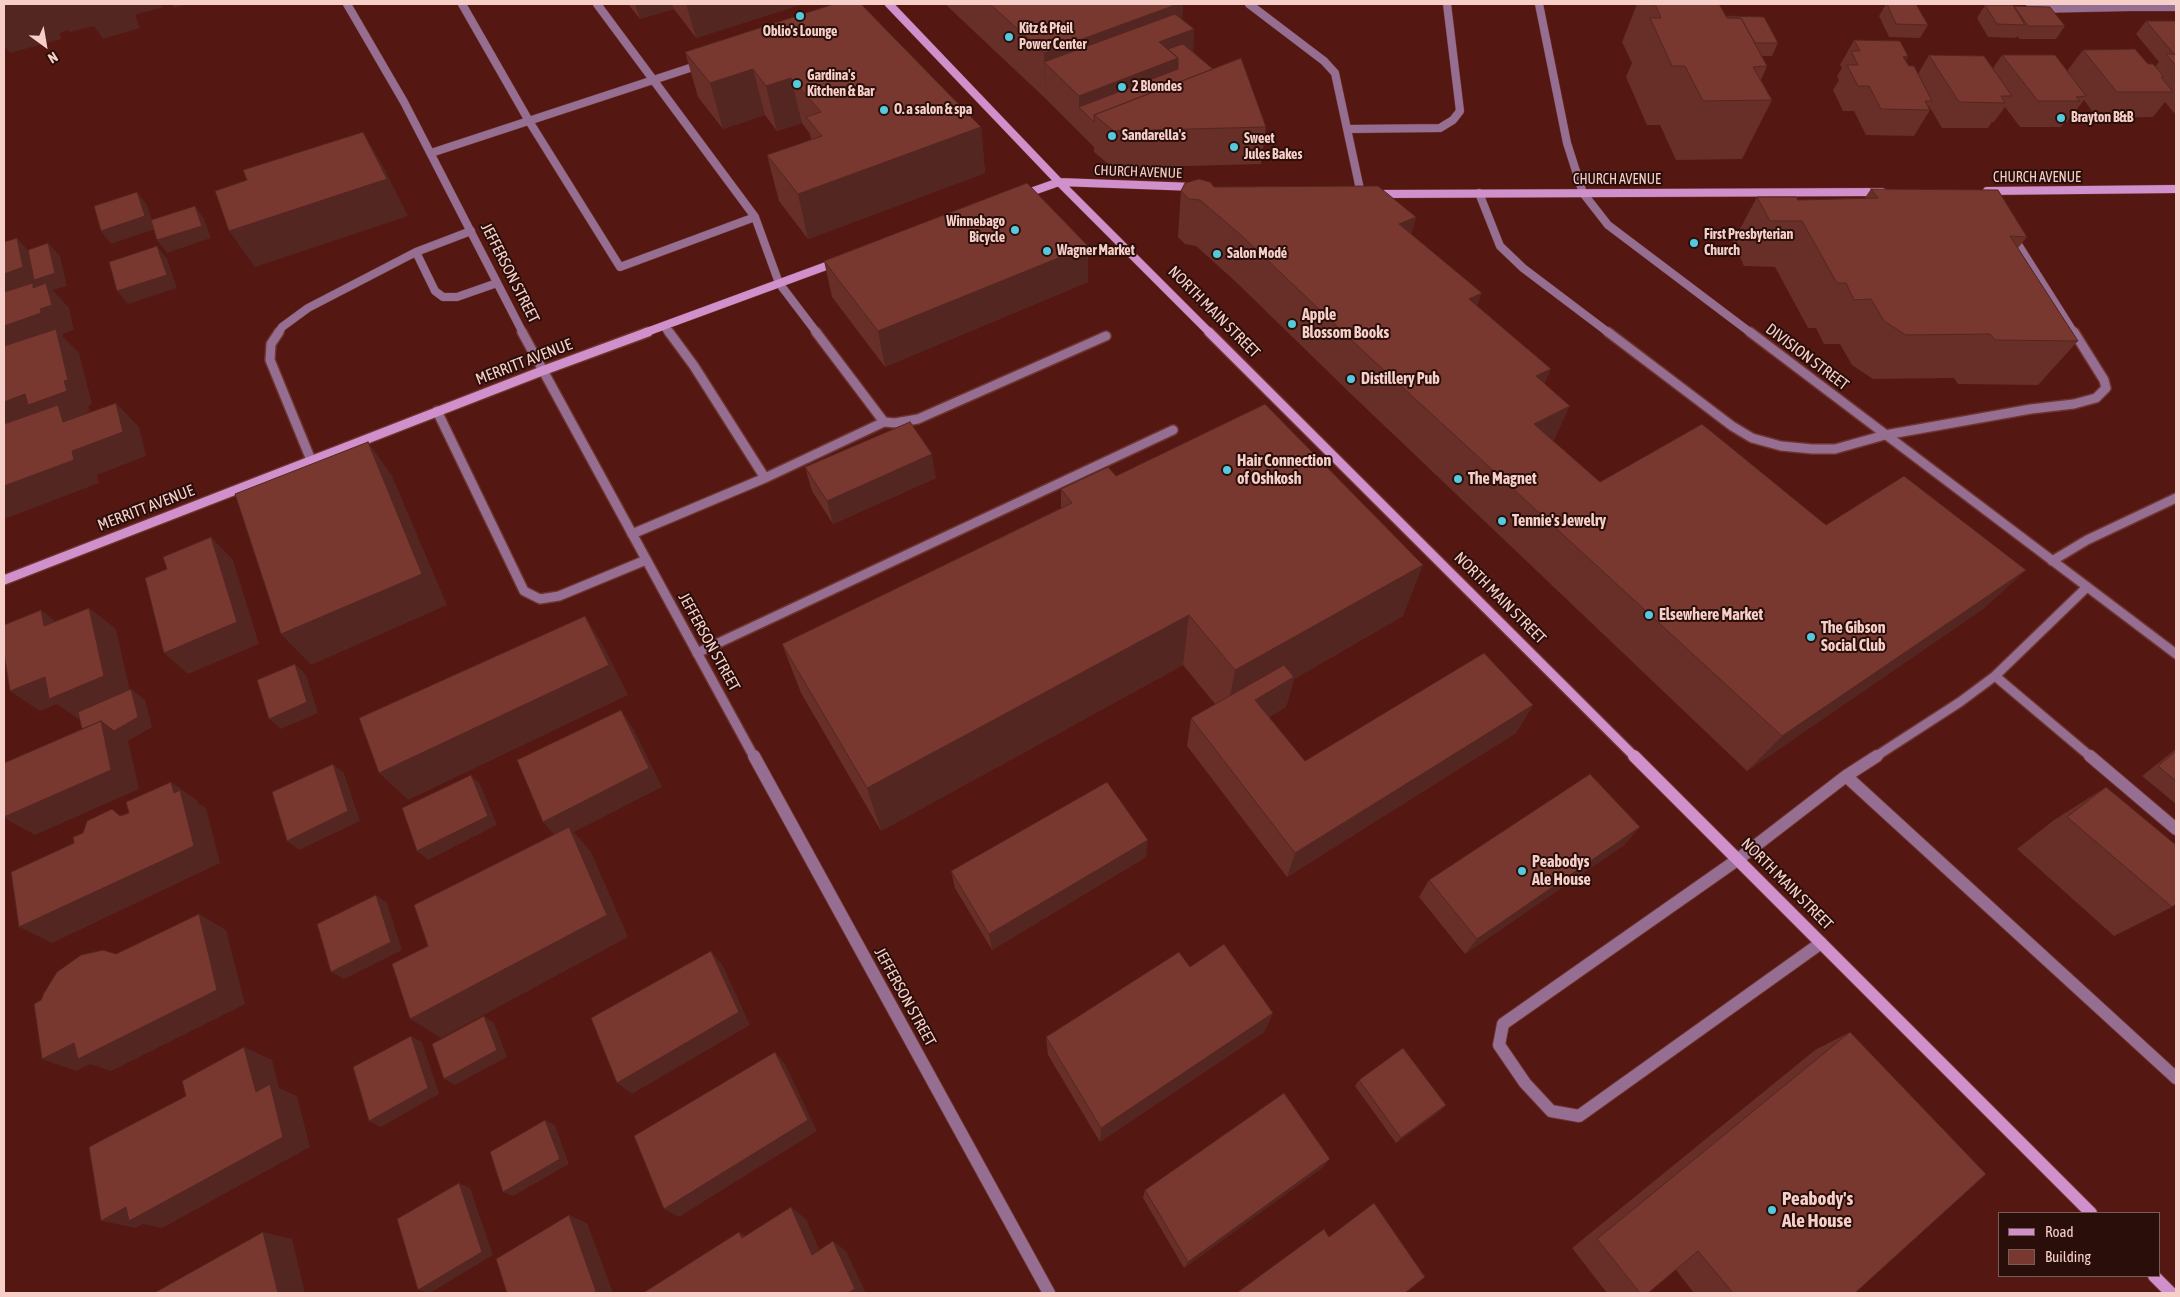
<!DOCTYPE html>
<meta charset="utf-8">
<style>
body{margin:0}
#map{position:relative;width:2180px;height:1297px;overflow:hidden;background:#541711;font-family:"Asap Condensed",sans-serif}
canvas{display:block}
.frame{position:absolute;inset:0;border:5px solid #f7cfc9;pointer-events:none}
.legend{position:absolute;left:1998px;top:1212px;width:162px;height:65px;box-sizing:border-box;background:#290e0a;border:1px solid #7b5b56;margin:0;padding:6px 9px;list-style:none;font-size:15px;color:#f7cfc9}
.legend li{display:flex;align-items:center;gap:10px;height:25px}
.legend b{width:25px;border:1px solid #7b5b56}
.north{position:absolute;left:20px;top:20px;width:50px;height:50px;-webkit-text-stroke:4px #290e0a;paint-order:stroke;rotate:148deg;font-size:14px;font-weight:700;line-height:20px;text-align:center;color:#f7cfc9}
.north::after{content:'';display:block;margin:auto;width:18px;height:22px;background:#f7cfc9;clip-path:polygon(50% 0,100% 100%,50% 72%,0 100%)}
</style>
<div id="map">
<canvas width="2180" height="1297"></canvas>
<div class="frame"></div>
<ul class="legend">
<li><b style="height:6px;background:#d090cb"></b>Road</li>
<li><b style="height:14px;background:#78372f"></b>Building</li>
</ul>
<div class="north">N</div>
</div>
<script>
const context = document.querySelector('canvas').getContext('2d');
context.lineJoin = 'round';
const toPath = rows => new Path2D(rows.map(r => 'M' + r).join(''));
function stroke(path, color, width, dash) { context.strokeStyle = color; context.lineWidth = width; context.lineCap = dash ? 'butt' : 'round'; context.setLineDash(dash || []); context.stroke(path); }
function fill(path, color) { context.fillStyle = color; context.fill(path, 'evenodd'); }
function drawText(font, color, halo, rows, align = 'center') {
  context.font = font + ' "Asap Condensed",sans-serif'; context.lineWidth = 4; context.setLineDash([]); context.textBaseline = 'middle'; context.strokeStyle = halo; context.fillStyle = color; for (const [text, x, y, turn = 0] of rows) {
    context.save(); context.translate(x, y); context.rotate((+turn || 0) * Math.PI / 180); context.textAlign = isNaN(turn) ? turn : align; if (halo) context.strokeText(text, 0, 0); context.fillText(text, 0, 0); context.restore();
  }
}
const laneFar2 = toPath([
 [462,4,529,121,620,267,755,217],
 [597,4,755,217,779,283,817,333],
 [1249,4,1324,61,1335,73,1361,194],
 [2030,4,2034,9,2130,7,2127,4],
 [2130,7,2176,7],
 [1348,129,1440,128,1453,120,1460,111,1447,4],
 [431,153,702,64],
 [1479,193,1500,246,1523,268,1609,333],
 [2012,235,2074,333],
 [416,252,435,291,443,297,457,297,497,283],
 [664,326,669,333],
 [278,333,282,327,308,308,416,252,471,231]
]);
const laneFar1 = toPath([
 [279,332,271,344,270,360,311,460],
 [669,332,694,366,765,478],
 [816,332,884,422],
 [1608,332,1732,426,1752,438,1781,446,1812,449,1835,449,1885,435,2031,409,2074,404,2096,398,2106,388,2104,380,2074,332],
 [437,411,524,591,540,599,559,596,646,560],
 [632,534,765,478,884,422,895,423,918,419,1106,336],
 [2052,561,2087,540,2176,498],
 [697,653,1173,430],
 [1995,676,2091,757],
 [1875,757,1960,702,1995,676,2087,587]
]);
const lane = toPath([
 [2090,756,2176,829],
 [1846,776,2176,1078],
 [1821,943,1579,1116,1551,1111,1525,1083,1499,1045,1503,1024,1737,860,1846,776,1877,756]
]);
const streetFar2 = toPath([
 [347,4,404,102,523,333],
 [1539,4,1567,143,1583,193,1608,225,1751,333]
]);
const streetFar1 = toPath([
 [522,332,754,757],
 [1750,332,2176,654]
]);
const street = toPath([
 [754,756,1049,1293]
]);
const secondaryFar2 = toPath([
 [889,4,1059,182,1210,333],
 [1987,191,2176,189],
 [1374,194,1882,192],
 [1022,195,1059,182,1195,187],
 [644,333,837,262]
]);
const secondaryFar1 = toPath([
 [1209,332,1635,757],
 [4,580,542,371,648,332]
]);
const secondary = toPath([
 [1634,756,2091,1213],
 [2154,1276,2171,1293]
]);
stroke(laneFar2, '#6e342e', 9);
stroke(laneFar1, '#6e342e', 12);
stroke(lane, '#6e342e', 14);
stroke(streetFar2, '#6e342e', 9);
stroke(streetFar1, '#6e342e', 12);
stroke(street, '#6e342e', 14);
stroke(secondaryFar2, '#6e342e', 9);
stroke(secondaryFar1, '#6e342e', 12);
stroke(secondary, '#6e342e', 14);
stroke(laneFar2, '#966e92', 8);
stroke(laneFar1, '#966e92', 9);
stroke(lane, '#966e92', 12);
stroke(streetFar2, '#966e92', 8);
stroke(streetFar1, '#966e92', 9);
stroke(street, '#966e92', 12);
stroke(secondaryFar2, '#d090cb', 8);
stroke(secondaryFar1, '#d090cb', 9);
stroke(secondary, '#d090cb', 12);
fill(toPath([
 [628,4,803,4,696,38,674,9,640,19],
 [834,4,981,127,985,173,808,239,779,201,767,155,811,140,810,134,802,123,777,131,765,115,723,129,698,97,685,52],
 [945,4,1183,4,1182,19,1194,29,1193,51,1266,127,1261,164,1113,168,1094,152,1094,147,1046,99],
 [1637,4,1719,4,1726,16,1778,43,1772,56,1762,56,1767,66,1761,80,1772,100,1742,159,1676,160,1660,125,1647,125,1626,77,1632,63,1622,42],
 [1875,4,1978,4,1908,4,1928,25,1920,38,1889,37,1879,16,1886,4],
 [1985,5,2014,7,2014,6,2065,26,2056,39,2019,39,2018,36,2016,38,1988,37,1977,18],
 [2146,21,2176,21,2176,115,2165,102,2153,117,2097,118,2084,100,2067,122,2065,122,2061,127,2020,127,2005,107,1994,122,1992,122,1988,128,1942,128,1929,106,1928,107,1930,110,1914,136,1866,135,1854,111,1843,111,1833,90,1839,80,1837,76,1842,68,1840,65,1854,40,1908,56,1906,61,1909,66,1918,74,1929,55,1993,68,2002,55,2067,71,2083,50,2148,64,2155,67,2159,62,2136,34],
 [1214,187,1416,217,1411,234,1477,306,1551,369,1544,383,1553,441,1600,482,1826,525,2026,570,1983,609,1747,771,1351,394,1236,282,1196,246,1185,244,1178,237,1181,191],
 [1871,189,2027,237,2018,248,2078,341,2038,385,1958,384,1954,378,1873,379,1852,365,1840,344,1824,344,1816,328,1808,328,1775,267,1744,266,1733,242,1757,197,1798,200,1864,199],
 [824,261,1088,282,885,367,832,297],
 [805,467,936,478,833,524,812,491],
 [1116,476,1403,616,1294,679,1286,707,1269,717,1305,761,1533,705,1516,733,1287,877,1187,746,1191,718,1215,704,1183,665,881,831,801,693,782,644,1061,508,1061,489],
 [2176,749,2176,804,2142,776],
 [2106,787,2172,907,2114,936,2017,849,2054,820],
 [1640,827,1624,845,1465,954,1419,897,1429,880],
 [1146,857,992,950,955,888,951,871],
 [1190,967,1273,1013,1264,1032,1100,1142,1048,1055,1046,1037],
 [1850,1032,1855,1293,1694,1293,1676,1270,1648,1293,1607,1293,1572,1248,1815,1050],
 [1359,1080,1446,1105,1440,1111,1396,1143,1355,1086],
 [1330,1159,1322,1168,1184,1268,1143,1198,1145,1190]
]), '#672f28');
fill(toPath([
 [4,4,164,4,161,5,163,7,135,15,140,28,103,39,94,26,70,32,68,30,60,33,61,39,10,53,6,48,4,48],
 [172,4,188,4,174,8],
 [635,4,672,4,674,9,640,19],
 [686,4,803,4,696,38],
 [1178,4,1183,4,1181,34,1194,29,1192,65,1094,115,1079,107,1079,96,1044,62,1046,99,1044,53],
 [1908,56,1893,81,1903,57],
 [753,69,765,115,723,129,710,83],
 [791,78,802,123,777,131,766,86],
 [981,127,985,173,808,239,798,194],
 [363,132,384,168,408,216,255,267,229,231],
 [137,192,147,205,155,229,111,244,101,231],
 [195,206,204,219,211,238,167,253,157,240],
 [1416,217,1404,263,1399,224],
 [17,238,39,263,48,243,60,256,67,286,53,290,69,308,74,330,63,334,63,337,79,353,92,404,88,406,91,416,116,403,139,427,146,456,97,475,99,483,4,519,4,274],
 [157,246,167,259,177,288,128,304,117,291],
 [1088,246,1088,282,885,367,878,331],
 [1482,293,1466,337,1469,299],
 [1551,369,1532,413,1536,376],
 [1570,406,1550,449,1534,424],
 [368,442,392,476,447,605,311,665,281,634],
 [932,454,936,478,833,524,827,501],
 [211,537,233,560,259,644,188,674,164,653],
 [1423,565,1403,616,1294,679,1286,707,1248,729,1226,718,1235,670],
 [2026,570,1983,609,1747,771,1782,736],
 [89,608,116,629,131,696,78,719,57,704,40,711,10,691],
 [41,610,69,632,44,626],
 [1189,615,1183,665,881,831,867,788],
 [585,616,604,647,628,695,408,800,379,773],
 [295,664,306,675,318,713,281,729,269,719],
 [131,689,145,700,152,727,128,741,139,789,35,835,4,818,4,817,101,721],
 [1533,705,1516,733,1287,877,1295,853],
 [621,710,634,730,662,787,574,832,591,852,628,937,441,1038,410,1019,559,840,543,822],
 [333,764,344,773,360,821,299,850,287,841],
 [471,775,480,784,497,825,428,860,417,851],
 [171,782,198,801,198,803,206,808,220,863,52,943,19,927,174,793],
 [1640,827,1624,845,1465,954,1477,939],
 [1148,840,1146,857,992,950,989,934],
 [376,895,387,903,402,950,344,979,331,972],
 [199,914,226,930,245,1004,111,1071,90,1064,76,1071,42,1059],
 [711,951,723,966,750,1025,632,1094,617,1083],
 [1273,1013,1264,1032,1100,1142,1101,1128],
 [484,1016,494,1023,507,1057,455,1085,444,1079],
 [411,1036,422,1042,439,1094,381,1127,369,1121],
 [244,1047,272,1060,279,1088,297,1096,310,1147,162,1228,143,1224,136,1228,101,1221,126,1207,256,1092],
 [775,1052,785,1064,817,1131,679,1217,664,1209],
 [1446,1105,1440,1111,1396,1143,1401,1138],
 [545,1120,555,1125,569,1164,513,1196,503,1192],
 [1330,1159,1322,1168,1184,1268,1188,1262],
 [459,1183,470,1188,493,1255,430,1293,418,1290],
 [791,1207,806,1219,826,1264,812,1255],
 [569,1215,587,1223,613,1293,593,1293],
 [263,1232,292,1239,305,1293,278,1293],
 [739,1232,756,1242,742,1238],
 [833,1241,846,1251,866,1293,848,1293]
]), '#542621');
const building = toPath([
 [834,4,861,4,981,127,798,194,767,155,822,136,806,117,821,112,791,78,766,86,753,69,710,83,685,52,834,4],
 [990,4,1178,4,1044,53,990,4],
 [1655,4,1719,4,1727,18,1741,18,1767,66,1753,67,1772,100,1703,101,1685,66,1672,66,1650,18,1661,18,1655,4],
 [1887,4,1916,4,1928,25,1896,24,1887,4],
 [1985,5,2013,5,2025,25,1997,24,1985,5],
 [2014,6,2050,7,2065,26,2028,26,2014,6],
 [1175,14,1194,29,1159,42,1178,58,1079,96,1044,62,1175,14],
 [1726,16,1764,17,1778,43,1755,43,1741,18,1727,18,1726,16],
 [2146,21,2176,21,2176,54,2174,54,2146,21],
 [1854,40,1900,41,1908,56,1903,57,1909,66,1914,66,1932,101,1925,101,1930,110,1881,109,1869,86,1858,86,1847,65,1858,65,1851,51,1860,51,1854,40],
 [1183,44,1213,69,1094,115,1094,122,1079,107,1178,69,1178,58,1168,49,1183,44],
 [2135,49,2148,64,2153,64,2164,77,2161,77,2173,92,2117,92,2083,50,2135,49],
 [2166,54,2176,54,2176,66,2166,54],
 [1929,55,1984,56,2012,96,2001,96,2005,103,1959,102,1929,55],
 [2002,55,2055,55,2086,96,2076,97,2080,101,2038,101,2002,55],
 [1241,58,1266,127,1114,131,1094,115,1241,58],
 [363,132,387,179,229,231,215,191,247,180,243,170,363,132],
 [1199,179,1210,182,1214,187,1378,186,1416,217,1399,224,1482,293,1469,299,1551,369,1536,376,1570,406,1534,424,1600,482,1702,424,1826,525,1904,476,2026,570,1782,736,1362,350,1242,236,1200,200,1189,199,1181,191,1185,183,1199,179],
 [1027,183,1088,246,878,331,824,261,1027,183],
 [1871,189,1998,190,2027,237,2010,236,2078,341,1995,340,1990,334,1906,335,1884,321,1871,299,1854,300,1846,283,1837,283,1802,221,1770,221,1757,197,1796,197,1798,200,1878,198,1871,189],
 [137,192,145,216,101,231,94,206,137,192],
 [195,206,202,226,157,240,151,220,195,206],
 [17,238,23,267,4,274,4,242,17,238],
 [48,243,55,273,34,280,28,250,48,243],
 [157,246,167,275,117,291,109,262,157,246],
 [33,283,33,288,46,283,52,305,40,309,41,313,4,326,4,292,33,283],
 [56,329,68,380,64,381,67,391,28,405,25,394,4,402,4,346,56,329],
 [116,403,123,432,72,451,74,460,4,486,4,424,58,405,63,422,116,403],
 [1265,404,1423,565,1235,670,1189,615,867,788,782,644,1072,503,1061,489,1108,467,1116,476,1265,404],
 [910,422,932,454,827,501,805,467,910,422],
 [368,442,422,574,281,634,235,494,368,442],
 [211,537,237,622,164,653,145,578,167,569,163,557,211,537],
 [89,608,104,676,49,699,45,677,10,691,4,653,4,625,41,610,44,626,89,608],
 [585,616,609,665,379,773,359,718,585,616],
 [1484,653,1533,705,1295,853,1191,718,1284,665,1294,677,1255,700,1305,761,1484,653],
 [295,664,307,702,269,719,257,680,295,664],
 [131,689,138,717,114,731,101,721,82,729,78,712,131,689],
 [621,710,649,768,543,822,517,760,621,710],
 [101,721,111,770,4,817,4,763,101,721],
 [2176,751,2176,781,2158,766,2176,751],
 [333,764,348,811,287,841,272,792,333,764],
 [1590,774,1640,827,1477,939,1429,880,1590,774],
 [471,775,488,816,417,851,402,808,471,775],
 [171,782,174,793,180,790,194,846,19,927,11,872,74,843,73,837,83,833,87,821,112,809,120,816,129,813,126,802,171,782],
 [1107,782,1148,840,989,934,951,871,1107,782],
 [2106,787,2176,845,2176,904,2172,907,2067,817,2106,787],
 [569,827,607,915,410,1019,392,964,428,946,414,905,569,827],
 [376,895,391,942,331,972,317,924,376,895],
 [199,914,217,990,78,1059,74,1043,42,1059,34,1004,41,1000,44,993,57,972,81,955,103,950,116,954,199,914],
 [1224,944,1273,1013,1101,1128,1046,1037,1179,952,1190,967,1224,944],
 [711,951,739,1012,617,1083,591,1018,711,951],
 [484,1016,497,1050,444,1079,432,1044,484,1016],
 [1850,1032,1986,1174,1855,1293,1733,1293,1698,1251,1648,1293,1640,1293,1597,1239,1850,1032],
 [411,1036,428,1088,369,1121,353,1067,411,1036],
 [244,1047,256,1092,270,1084,283,1137,129,1221,126,1207,101,1221,89,1147,186,1096,182,1081,244,1047],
 [1403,1048,1446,1105,1401,1138,1359,1080,1403,1048],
 [775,1052,808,1120,664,1209,634,1136,775,1052],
 [1284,1093,1330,1159,1188,1262,1145,1190,1284,1093],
 [545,1120,560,1159,503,1192,490,1152,545,1120],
 [459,1183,482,1252,418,1290,397,1219,459,1183],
 [1374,1203,1425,1277,1405,1293,1239,1293,1238,1292,1324,1229,1329,1237,1374,1203],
 [791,1207,812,1255,833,1241,855,1289,848,1293,643,1293,739,1232,742,1238,791,1207],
 [569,1215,596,1291,593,1293,507,1293,496,1259,569,1215],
 [263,1232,278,1293,154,1293,263,1232]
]);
fill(building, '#78372f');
stroke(building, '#542621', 1);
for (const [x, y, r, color] of [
 [800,16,5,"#54cadc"],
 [1009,37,5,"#54cadc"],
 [797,84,5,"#54cadc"],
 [1122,87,5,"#54cadc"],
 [884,110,5,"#54cadc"],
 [2061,118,5,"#54cadc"],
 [1112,136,5,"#54cadc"],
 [1234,147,5,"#54cadc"],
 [1015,230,5,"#54cadc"],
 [1694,243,5,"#54cadc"],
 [1047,251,5,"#54cadc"],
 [1217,254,5,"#54cadc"],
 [1292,324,5,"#54cadc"],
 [1351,379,5,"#54cadc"],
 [1227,470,5,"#54cadc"],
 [1458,479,5,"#54cadc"],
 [1502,521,5,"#54cadc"],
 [1649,615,5,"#54cadc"],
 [1811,637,5,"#54cadc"],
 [1522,871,5,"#54cadc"],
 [1772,1210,5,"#54cadc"]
]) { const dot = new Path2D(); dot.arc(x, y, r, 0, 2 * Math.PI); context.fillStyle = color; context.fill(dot); stroke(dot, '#290e0a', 2); }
drawText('bold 14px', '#f7cfc9', '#290e0a', [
 ["Kitz & Pfeil",1019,29],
 ["Power Center",1019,45],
 ["Oblio's Lounge",800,32,"center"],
 ["Gardina's",807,76],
 ["Kitchen & Bar",807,92],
 ["2 Blondes",1132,87],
 ["O. a salon & spa",894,110],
 ["Brayton B&B",2071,118],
 ["Sandarella's",1122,136],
 ["Sweet",1244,139],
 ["Jules Bakes",1244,155],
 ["Winnebago",1005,222,"right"],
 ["Bicycle",1005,238,"right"],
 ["First Presbyterian",1704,235],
 ["Church",1704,251],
 ["Wagner Market",1057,251],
 ["Salon Modé",1227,254]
], 'left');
drawText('14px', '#f7cfc9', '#290e0a', [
 ["CHURCH AVENUE",1138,172,2],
 ["CHURCH AVENUE",2037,178],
 ["CHURCH AVENUE",1617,180]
]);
drawText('16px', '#f7cfc9', '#290e0a', [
 ["JEFFERSON STREET",510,273,63],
 ["NORTH MAIN STREET",1214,312,45],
 ["DIVISION STREET",1807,357,37],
 ["MERRITT AVENUE",524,362,-21],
 ["MERRITT AVENUE",146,508,-21],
 ["NORTH MAIN STREET",1500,598,45],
 ["JEFFERSON STREET",709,642,61],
 ["NORTH MAIN STREET",1787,884,45],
 ["JEFFERSON STREET",905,997,61]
]);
drawText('bold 16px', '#f7cfc9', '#290e0a', [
 ["Apple",1302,315],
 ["Blossom Books",1302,333],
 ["Distillery Pub",1361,379],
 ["Hair Connection",1237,461],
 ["of Oshkosh",1237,479],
 ["The Magnet",1468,479],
 ["Tennie's Jewelry",1512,521],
 ["Elsewhere Market",1659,615],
 ["The Gibson",1821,628],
 ["Social Club",1821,646],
 ["Peabodys",1532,862],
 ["Ale House",1532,880]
], 'left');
drawText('bold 19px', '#f7cfc9', '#290e0a', [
 ["Peabody's",1782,1199],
 ["Ale House",1782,1221]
], 'left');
</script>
